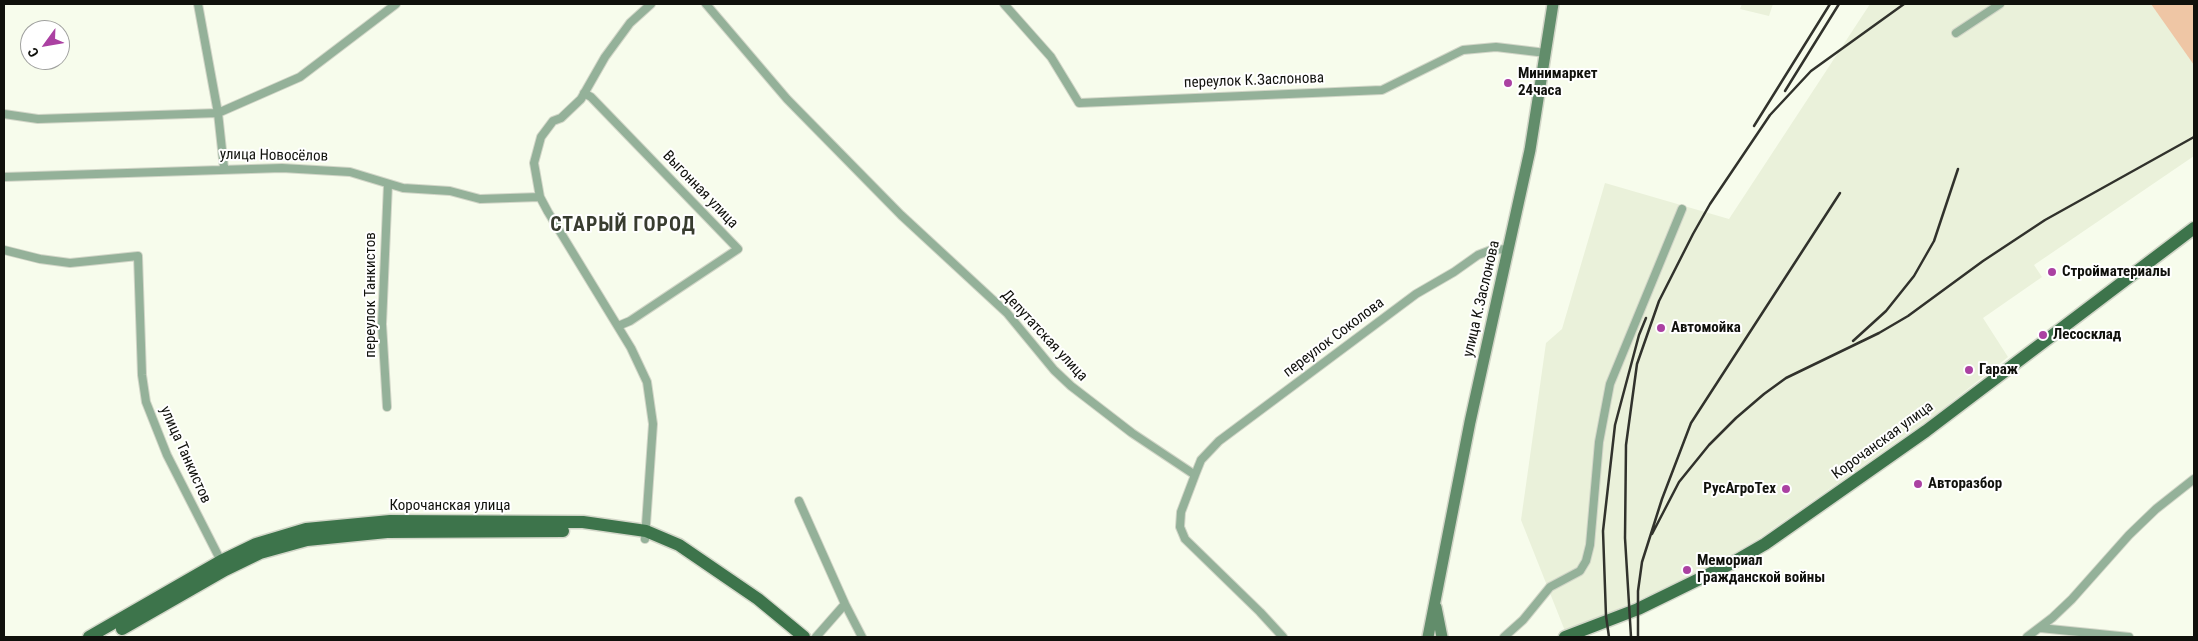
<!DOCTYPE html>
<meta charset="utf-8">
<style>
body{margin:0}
#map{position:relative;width:2198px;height:641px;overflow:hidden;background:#f7fcec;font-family:"Roboto Condensed",sans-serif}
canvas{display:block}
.frame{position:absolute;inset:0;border:5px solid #10110c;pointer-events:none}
.north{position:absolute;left:20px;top:20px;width:50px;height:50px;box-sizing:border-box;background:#fff;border:1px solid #9fa09e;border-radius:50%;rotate:238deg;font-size:14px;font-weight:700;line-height:20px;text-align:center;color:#10110c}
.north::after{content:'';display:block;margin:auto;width:18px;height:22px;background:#ab41a2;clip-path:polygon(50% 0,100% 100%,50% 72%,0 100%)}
</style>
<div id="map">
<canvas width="2198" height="641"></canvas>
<div class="frame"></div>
<div class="north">С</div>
</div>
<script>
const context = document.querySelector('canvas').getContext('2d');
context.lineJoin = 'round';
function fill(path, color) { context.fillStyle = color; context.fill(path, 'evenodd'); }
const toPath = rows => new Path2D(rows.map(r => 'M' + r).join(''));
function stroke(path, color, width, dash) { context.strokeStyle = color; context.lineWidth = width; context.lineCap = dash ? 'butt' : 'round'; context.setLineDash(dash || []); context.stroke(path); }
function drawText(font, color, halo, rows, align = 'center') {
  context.font = font + ' "Roboto Condensed",sans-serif'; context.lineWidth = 4; context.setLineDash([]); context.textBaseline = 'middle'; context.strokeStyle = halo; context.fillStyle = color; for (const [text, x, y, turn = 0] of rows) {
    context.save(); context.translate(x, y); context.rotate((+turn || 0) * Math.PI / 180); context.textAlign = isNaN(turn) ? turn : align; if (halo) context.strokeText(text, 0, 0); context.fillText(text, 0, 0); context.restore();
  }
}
fill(toPath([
 [1742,4,1773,4,1769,16,1740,9],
 [1870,4,2194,4,2194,156,2034,265,2042,277,1983,318,2008,357,1935,415,1758,539,1698,575,1565,631,1521,520,1546,343,1562,329,1605,183,1729,219]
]), '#eaf1da');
fill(toPath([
 [2151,4,2194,4,2194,65]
]), '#efc6a5');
const street = toPath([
 [198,4,218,113,224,168],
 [706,4,787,99,901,215,1007,313,1054,370,1071,386,1132,433,1195,475,1181,512,1180,527,1185,539,1260,612,1283,637],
 [1004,4,1051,57,1079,103,1382,90,1463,50,1496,47,1546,53],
 [1956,33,2000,4],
 [584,93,591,97,738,249,630,321,618,326],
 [4,114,38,119,218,113,300,77,396,4],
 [4,177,282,168,350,172,403,188,450,191,480,199,540,197],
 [4,250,40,259,70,263,138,256,142,375,146,402,167,455,222,563],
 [387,407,382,324,388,184],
 [1195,475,1201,460,1219,441,1416,294,1454,272,1478,255,1491,250,1508,249],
 [799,501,845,604,862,637],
 [645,539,653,424,647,382,631,348,548,212,540,197,534,163,541,137,553,121,561,118,581,99,605,57,630,23,651,4],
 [2040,628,2129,637],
 [816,637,845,604],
 [1504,637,1523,620,1550,587,1580,571,1586,561,1590,545,1599,442,1610,384,1682,209],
 [2027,637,2052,618,2072,599,2129,535,2156,509,2194,479]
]);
const secondary = toPath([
 [1436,607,1442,637],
 [1428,637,1470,422,1530,150,1553,4]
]);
const primary = toPath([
 [122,629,225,570,260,553,307,540,387,532,563,531],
 [89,637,221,561,256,544,306,529,390,521,583,522,646,531,679,545,758,599,804,637],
 [1565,637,1638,609,1732,563,1765,544,1926,431,2194,228]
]);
stroke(street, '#d2d6c8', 10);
stroke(secondary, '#d2d6c8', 14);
stroke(primary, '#d2d6c8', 15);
stroke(street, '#94b199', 8);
stroke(secondary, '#628d6b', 11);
stroke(primary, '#3d744b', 12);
stroke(toPath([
 [1785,91,1839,4],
 [1754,126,1830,4],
 [1853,341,1886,311,1914,276,1934,241,1958,169],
 [1652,534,1679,482,1709,445,1736,418,1764,394,1786,378,1879,333,1908,316,1983,261,2045,220,2194,137],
 [1609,637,1606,616,1603,531,1615,425,1639,335,1646,318],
 [1631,637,1625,538,1626,445,1637,364,1659,301,1693,234,1710,204,1770,115,1811,71,1904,4],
 [1638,637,1638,591,1642,562,1662,499,1691,423,1840,193]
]), '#31322c', 2.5);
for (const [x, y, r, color] of [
 [1508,83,5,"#ab41a2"],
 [2052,272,5,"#ab41a2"],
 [1661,328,5,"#ab41a2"],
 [2043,335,5,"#ab41a2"],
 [1969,370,5,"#ab41a2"],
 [1918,484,5,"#ab41a2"],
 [1786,489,5,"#ab41a2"],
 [1687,570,5,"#ab41a2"]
]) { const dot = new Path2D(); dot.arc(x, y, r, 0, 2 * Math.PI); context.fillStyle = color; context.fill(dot); stroke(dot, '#fff', 2); }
drawText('bold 15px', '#10110c', '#fff', [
 ["Минимаркет",1518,74],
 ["24часа",1518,91],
 ["Стройматериалы",2062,272],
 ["Автомойка",1671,328],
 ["Лесосклад",2053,335],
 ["Гараж",1979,370],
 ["Авторазбор",1928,484],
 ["РусАгроТех",1776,489,"right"],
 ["Мемориал",1697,561],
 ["Гражданской войны",1697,578]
], 'left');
drawText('15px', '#10110c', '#fff', [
 ["переулок К.Заслонова",1254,81,-2],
 ["улица Новосёлов",274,156,1],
 ["Выгонная улица",700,190,46],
 ["переулок Танкистов",371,295,-90],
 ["улица К.Заслонова",1482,299,-77],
 ["Депутатская улица",1044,336,47],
 ["переулок Соколова",1334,338,-37],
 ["Корочанская улица",1883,441,-36],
 ["улица Танкистов",185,455,66],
 ["Корочанская улица",450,506]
]);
context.letterSpacing = '1px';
drawText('bold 20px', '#383c2f', '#fff', [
 ["СТАРЫЙ ГОРОД",623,226]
]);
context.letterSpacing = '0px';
</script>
